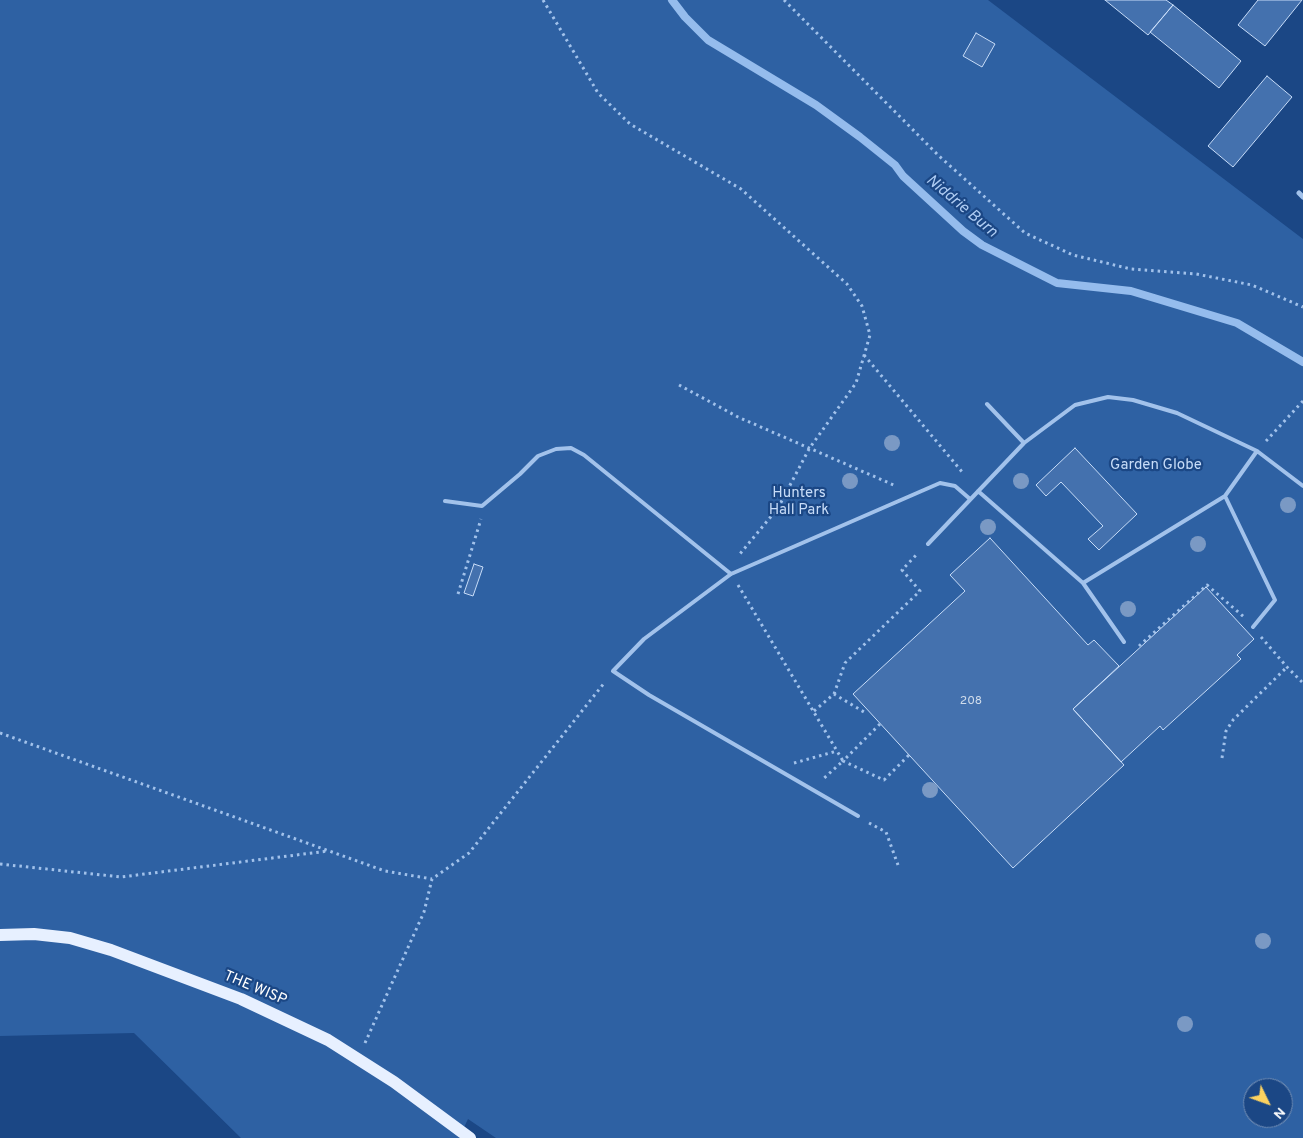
<!DOCTYPE html>
<style>
body{margin:0}
#map{position:relative;width:1303px;height:1138px;overflow:hidden;background:#1b4785;font-family:Overpass,sans-serif}
canvas{display:block}
.north{position:absolute;left:1243px;top:1078px;width:50px;height:50px;box-sizing:border-box;background:#1b4785;border:1px solid #7691b6;border-radius:50%;rotate:132deg;font-size:14px;font-weight:700;line-height:20px;text-align:center;color:#fff}
.north::after{content:'';display:block;margin:auto;width:18px;height:22px;background:#fcd25f;clip-path:polygon(50% 0,100% 100%,50% 72%,0 100%)}
</style>
<div id="map">
<canvas width="1303" height="1138"></canvas>
<div class="north">N</div>
</div>
<script>
const context = document.querySelector('canvas').getContext('2d');
context.lineJoin = 'round';
function fill(path, color) { context.fillStyle = color; context.fill(path, 'evenodd'); }
const toPath = rows => new Path2D(rows.map(r => 'M' + r).join(''));
function stroke(path, color, width, dash) { context.strokeStyle = color; context.lineWidth = width; context.lineCap = dash ? 'butt' : 'round'; context.setLineDash(dash || []); context.stroke(path); }
function drawText(font, color, halo, rows, align = 'center') {
  context.font = font + ' Overpass,sans-serif'; context.lineWidth = 4.5; context.setLineDash([]); context.textBaseline = 'middle'; context.strokeStyle = halo; context.fillStyle = color; for (const [text, x, y, turn = 0] of rows) {
    context.save(); context.translate(x, y); context.rotate((+turn || 0) * Math.PI / 180); context.textAlign = isNaN(turn) ? turn : align; if (halo) context.strokeText(text, 0, 0); context.fillText(text, 0, 0); context.restore();
  }
}
fill(toPath([
 [0,0,988,0,1303,239,1303,1138,496,1138,468,1119,459,1138,241,1138,134,1033,0,1036],
 [1253,1088,1283,1088,1283,1118,1253,1118]
]), '#2e61a3');
stroke(toPath([
 [672,0,685,17,708,40,816,105,860,137,895,165,903,176,963,231,982,245,1057,283,1131,291,1237,323,1303,362]
]), '#95bced', 8);
const building = toPath([
 [1105,0,1166,0,1173,5,1148,35,1105,0],
 [1258,0,1302,0,1265,46,1238,25,1258,0],
 [1173,5,1241,61,1219,88,1150,32,1173,5],
 [976,33,995,44,982,67,963,56,976,33],
 [1267,76,1292,97,1233,167,1208,146,1267,76],
 [1075,448,1137,514,1099,550,1088,539,1103,526,1061,482,1046,496,1036,485,1075,448],
 [990,538,1088,645,1094,640,1119,666,1073,709,1124,765,1013,868,853,694,965,591,950,575,990,538],
 [474,564,483,567,473,596,464,593,474,564],
 [1206,587,1254,639,1237,655,1241,659,1163,730,1160,726,1121,762,1073,709,1206,587]
]);
fill(building, '#4471ae');
stroke(building, '#c7dcf8', 1);
stroke(toPath([
 [543,0,598,93,630,124,741,189,847,284,862,306,870,335,856,383,809,449,778,508,739,555],
 [784,0,939,156,1025,233,1073,255,1131,269,1196,274,1252,285,1303,307],
 [864,355,963,473],
 [679,385,738,417,896,486],
 [1266,441,1303,401],
 [738,585,843,761,823,779],
 [458,594,481,519],
 [1261,637,1287,667,1303,683],
 [1139,646,1207,585,1244,617],
 [834,694,845,663,920,591,902,570,918,553],
 [814,711,834,694,864,712],
 [880,724,843,761,884,780,909,755],
 [0,733,385,871,432,879],
 [1222,758,1226,731,1233,720,1287,667],
 [794,763,837,751],
 [869,823,886,832,898,865],
 [0,864,121,877,328,851],
 [365,1043,424,912,432,879,469,853,605,682]
]), '#a2c2eb', 3, [2.5, 4]);
stroke(toPath([
 [987,404,1024,443],
 [978,491,1083,583,1225,496],
 [445,501,482,506,520,474,538,456,556,449,571,448,584,455,731,574],
 [928,544,1024,443,1075,405,1108,397,1133,400,1177,413,1257,451,1303,486],
 [1083,583,1124,642],
 [1253,627,1275,600,1225,496,1257,451],
 [858,816,649,695,613,671,644,639,731,574,940,483,955,486,970,499]
]), '#a2c2eb', 4);
stroke(toPath([
 [1299,193,1303,197]
]), '#a2c2eb', 5);
stroke(toPath([
 [0,935,34,934,70,938,111,950,241,999,328,1040,394,1082,470,1138]
]), '#e7f0ff', 12);
context.fillStyle = '#7a99c4';
for (const [x, y] of [
 [892,443],
 [850,481],
 [1021,481],
 [1288,505],
 [988,527],
 [1198,544],
 [1128,609],
 [930,790],
 [1263,941],
 [1185,1024]
]) { context.beginPath(); context.arc(x, y, 8, 0, 2 * Math.PI); context.fill(); }
drawText('12px', '#d0dceb', null, [
 ["208",971,702]
]);
drawText('15px', '#c7dcf8', '#1b4785', [
 ["Garden Globe",1156,466],
 ["Hunters",799,494],
 ["Hall Park",799,511]
]);
drawText('15px', '#fff', '#1b4785', [
 ["THE WISP",255,989,23]
]);
drawText('italic 16px', '#aeccf3', '#1b4785', [
 ["Niddrie Burn",961,207,40]
]);
</script>
